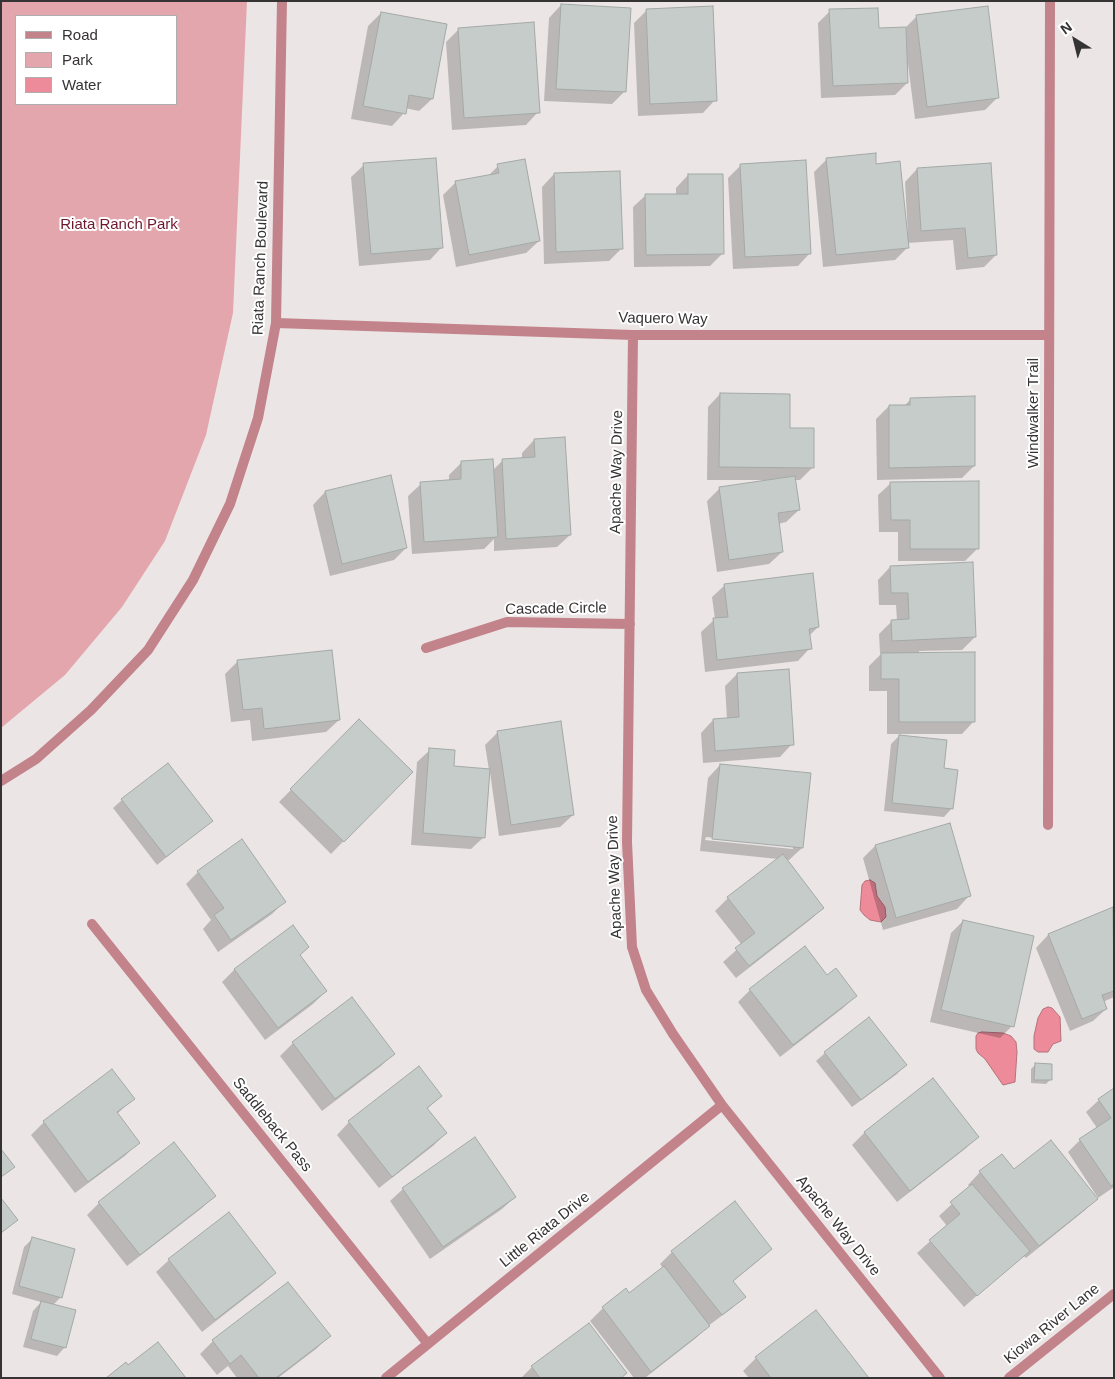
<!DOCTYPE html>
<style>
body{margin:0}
#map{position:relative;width:1115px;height:1379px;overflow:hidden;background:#ece5e5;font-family:Helvetica,sans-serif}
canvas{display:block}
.frame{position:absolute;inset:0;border:2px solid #363334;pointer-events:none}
.legend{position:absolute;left:15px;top:15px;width:162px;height:90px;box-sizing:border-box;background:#fff;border:1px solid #afadae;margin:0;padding:6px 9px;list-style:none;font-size:15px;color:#363334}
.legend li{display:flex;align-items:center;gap:10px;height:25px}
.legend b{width:25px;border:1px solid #afadae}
.north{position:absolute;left:1050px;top:15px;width:50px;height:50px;-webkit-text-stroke:4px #fff;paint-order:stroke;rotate:324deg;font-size:14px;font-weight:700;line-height:20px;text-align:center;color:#363334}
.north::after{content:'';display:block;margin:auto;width:18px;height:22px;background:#363334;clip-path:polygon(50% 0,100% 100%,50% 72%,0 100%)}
</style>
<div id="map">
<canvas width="1115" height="1379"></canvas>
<div class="frame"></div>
<ul class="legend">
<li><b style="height:6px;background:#c3838b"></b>Road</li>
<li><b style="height:14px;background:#e4a6ad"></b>Park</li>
<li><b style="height:14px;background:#ed8b9a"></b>Water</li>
</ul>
<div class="north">N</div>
</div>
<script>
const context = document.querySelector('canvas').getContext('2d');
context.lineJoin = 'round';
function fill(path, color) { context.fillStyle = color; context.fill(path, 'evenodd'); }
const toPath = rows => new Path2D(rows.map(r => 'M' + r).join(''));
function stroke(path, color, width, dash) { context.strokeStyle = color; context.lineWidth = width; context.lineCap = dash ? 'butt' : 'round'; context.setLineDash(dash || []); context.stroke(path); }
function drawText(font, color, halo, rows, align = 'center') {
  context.font = font + ' Helvetica,sans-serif'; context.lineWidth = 4; context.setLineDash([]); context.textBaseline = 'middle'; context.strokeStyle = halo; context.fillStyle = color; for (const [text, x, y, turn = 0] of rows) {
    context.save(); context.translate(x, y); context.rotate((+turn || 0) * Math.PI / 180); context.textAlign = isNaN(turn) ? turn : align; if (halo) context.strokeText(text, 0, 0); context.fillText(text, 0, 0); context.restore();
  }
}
fill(toPath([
 [1,1,247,1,233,313,206,435,165,541,122,607,65,675,1,728],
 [16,16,176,16,176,104,16,104]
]), '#e4a6ad');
const water = toPath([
 [870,880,875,883,877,896,885,907,886,917,881,922,870,920,864,915,860,910,862,885,865,881,870,880],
 [1048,1007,1052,1008,1060,1017,1061,1041,1053,1044,1048,1052,1038,1052,1034,1049,1034,1036,1038,1018,1043,1009,1048,1007],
 [982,1032,1003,1033,1011,1036,1016,1042,1017,1052,1015,1082,1003,1085,985,1059,978,1053,976,1049,976,1036,978,1033,982,1032]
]);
fill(water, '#ed8b9a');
stroke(water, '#b6717b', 1);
fill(toPath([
 [561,5,624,92,612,104,544,101,549,18],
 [647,10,715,100,703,113,638,116,634,23],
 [830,11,878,29,905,28,917,16,997,98,985,110,915,119,908,64,906,64,907,83,895,95,821,98,818,23],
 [381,13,432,99,419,111,405,108,404,113,392,126,351,119,368,26],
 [459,29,538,112,526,125,452,130,446,42],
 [827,159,906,237,908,236,905,182,917,169,996,255,984,267,956,270,953,240,907,243,907,248,895,260,823,267,814,172],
 [364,165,442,247,430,260,359,266,351,177],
 [741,165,810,253,798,266,733,269,728,178],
 [498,166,539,241,526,253,456,267,443,195,456,182,487,177],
 [554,174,621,249,609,261,544,264,542,187],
 [688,175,723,253,710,266,634,267,633,207,646,195,676,195,676,188],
 [720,394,788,429,812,468,800,480,795,480,799,510,786,522,778,524,782,552,769,564,717,572,707,501,720,488,767,482,767,480,707,480,708,407],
 [911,399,974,466,962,478,877,480,876,419,889,406,904,406],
 [534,440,570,535,557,547,494,551,494,539,484,549,412,554,408,496,421,484,449,482,449,475,461,463,492,471,503,460,522,459,522,453],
 [891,483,978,548,965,561,898,561,898,532,879,532,878,495],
 [325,492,406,548,394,560,330,576,313,505],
 [890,567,975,637,962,650,919,651,919,654,974,721,962,734,887,734,887,691,869,691,869,666,882,653,880,653,879,634,892,621,897,621,896,605,879,605,878,580],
 [725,585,818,627,809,636,810,648,798,661,705,672,701,632,715,619,712,597],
 [238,661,339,720,326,732,252,741,250,720,231,722,225,674],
 [737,674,792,744,780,757,703,763,701,733,713,720,727,719,725,686],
 [359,721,411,772,331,854,279,802],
 [498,732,573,815,560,827,499,836,490,772,484,837,471,849,411,845,417,762,430,750,452,767,489,770,485,745],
 [901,734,901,736,942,769,952,808,944,817,884,811,891,744],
 [168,765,211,821,157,865,113,808,122,800],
 [720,765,802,848,789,860,786,860,823,908,810,920,736,978,723,962,742,945,715,911,728,898,778,859,700,851,708,778],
 [706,837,793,846,793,849,705,840],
 [875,846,969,896,957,909,883,930,863,858],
 [198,872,284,902,272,914,218,952,203,929,211,920,186,884],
 [1112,909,1114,912,1114,997,1103,1002,1106,1009,1093,1021,1070,1031,1036,948,1048,935],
 [963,921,1012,1026,1000,1038,930,1022,951,933],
 [292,927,308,947,299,956,326,991,313,1004,265,1040,222,982,234,970],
 [827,976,856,995,843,1008,780,1057,738,1002,750,990],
 [352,998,393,1054,381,1066,322,1111,280,1056,293,1043],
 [825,1053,905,1065,897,1074,852,1107,816,1061],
 [1035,1065,1050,1080,1046,1084,1031,1083,1031,1069],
 [419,1068,441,1095,427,1109,446,1133,433,1146,379,1188,337,1135,349,1122],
 [112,1071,133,1099,117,1114,138,1142,126,1155,75,1193,31,1135,44,1122],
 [1114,1090,1114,1187,1098,1198,1068,1152,1080,1140,1097,1128,1086,1112,1099,1100],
 [865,1132,977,1137,965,1149,897,1202,852,1145],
 [1014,1171,1097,1199,1084,1211,1026,1258,1023,1255,964,1307,917,1253,947,1226,939,1216,970,1187,968,1185,980,1172],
 [403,1189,515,1197,502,1209,430,1259,390,1201],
 [214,1195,202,1208,127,1266,87,1215,99,1203],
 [32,1239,61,1297,53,1305,65,1347,57,1356,23,1347,33,1311,41,1302,12,1294,24,1247],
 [770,1249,758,1261,732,1282,744,1297,731,1309,708,1326,696,1338,645,1378,634,1378,590,1321,603,1308,626,1290,629,1295,663,1268,660,1264,672,1252],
 [169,1260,275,1273,262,1285,202,1332,156,1272],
 [288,1284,329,1336,316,1349,278,1378,237,1378,228,1366,217,1375,200,1354,213,1341],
 [756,1358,867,1378,749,1378,743,1371],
 [532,1367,621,1378,521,1378]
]), '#0003');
const building = toPath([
 [561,4,631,8,626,92,556,89,561,4],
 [713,6,717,101,650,104,646,9,713,6],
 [988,6,999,98,927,107,916,15,988,6],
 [878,8,879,28,906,27,908,83,833,86,829,9,878,8],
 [381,12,447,24,433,99,409,95,406,114,363,106,381,12],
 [534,22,540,113,464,118,458,28,534,22],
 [876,153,876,164,900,161,909,248,836,255,826,158,876,153],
 [436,158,443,248,371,254,363,163,436,158],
 [525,159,540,241,469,255,455,181,499,173,497,164,525,159],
 [806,160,811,254,745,257,740,164,806,160],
 [991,163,997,255,968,258,965,228,921,231,917,168,991,163],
 [620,171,623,249,556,252,554,173,620,171],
 [688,174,723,174,724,254,646,255,645,194,688,194,688,174],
 [720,393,790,394,790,428,814,428,814,468,719,467,720,393],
 [975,396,975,466,889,468,889,405,910,405,910,398,975,396],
 [565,437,571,535,506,539,502,459,535,457,534,439,565,437],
 [493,459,498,537,424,542,420,482,461,479,461,461,493,459],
 [391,475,407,548,342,564,325,491,391,475],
 [795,476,800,510,778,513,783,552,729,560,719,487,795,476],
 [979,481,979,549,910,549,910,520,891,520,890,482,979,481],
 [973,562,976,637,892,641,891,620,909,619,908,593,891,593,890,566,973,562],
 [813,573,819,627,809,629,812,649,717,660,713,618,728,617,724,584,813,573],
 [332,650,340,720,264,729,262,708,243,710,237,660,332,650],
 [975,652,975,722,899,722,899,679,881,679,881,653,975,652],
 [789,669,794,745,715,751,713,719,739,717,737,673,789,669],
 [359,719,413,772,344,842,290,789,359,719],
 [561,721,574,815,511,825,497,731,561,721],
 [899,735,947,740,944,768,958,770,953,809,892,803,899,735],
 [429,748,455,750,454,766,490,769,485,838,423,833,429,748],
 [168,763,213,821,166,857,121,799,168,763],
 [720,764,811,773,803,848,712,839,720,764],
 [950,823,971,896,896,918,875,845,950,823],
 [242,839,286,902,231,940,214,915,224,908,197,871,242,839],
 [783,854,824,908,749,966,735,948,755,933,727,897,783,854],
 [1113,907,1114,991,1102,995,1107,1009,1082,1019,1048,934,1113,907],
 [963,920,1034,936,1014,1027,941,1010,963,920],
 [293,925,309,947,300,955,327,991,278,1028,234,969,293,925],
 [805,946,827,975,836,968,857,996,793,1045,749,989,805,946],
 [352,997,395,1054,335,1099,292,1042,352,997],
 [869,1017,907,1065,861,1100,824,1052,869,1017],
 [1035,1063,1052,1064,1052,1080,1034,1080,1035,1063],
 [419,1066,442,1096,427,1108,447,1133,392,1177,348,1121,419,1066],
 [112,1069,135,1099,117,1112,140,1143,88,1182,43,1121,112,1069],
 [933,1078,979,1137,910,1191,864,1132,933,1078],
 [1114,1088,1114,1184,1111,1186,1079,1139,1111,1118,1098,1099,1114,1088],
 [475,1137,516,1197,443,1247,402,1188,475,1137],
 [1051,1140,1098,1199,1039,1246,979,1171,1002,1154,1014,1169,1051,1140],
 [174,1142,216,1196,140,1255,98,1202,174,1142],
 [1,1149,15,1167,1,1177,1,1149],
 [972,1184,1030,1251,977,1296,929,1240,960,1214,950,1202,972,1184],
 [1,1198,18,1220,1,1233,1,1198],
 [735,1201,772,1249,733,1281,746,1297,722,1315,671,1251,735,1201],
 [229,1212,276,1273,215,1320,168,1259,229,1212],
 [32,1237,75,1249,62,1298,19,1286,32,1237],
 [664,1266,710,1326,651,1372,602,1307,626,1288,629,1293,664,1266],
 [288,1282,331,1336,276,1378,259,1378,241,1355,230,1364,212,1340,288,1282],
 [41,1301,76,1310,66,1348,31,1339,41,1301],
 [816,1310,869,1378,771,1378,755,1357,816,1310],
 [589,1323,627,1373,621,1378,540,1378,531,1366,589,1323],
 [158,1342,186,1378,106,1378,126,1362,128,1365,158,1342]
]);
fill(building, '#c5ccca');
stroke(building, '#a2a9a7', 1);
stroke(toPath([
 [276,323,633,335,1049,335],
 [633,335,627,842,632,947,646,990,673,1034,722,1105,940,1378],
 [426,648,507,622,630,624],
 [1048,825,1050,1],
 [92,924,428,1344],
 [386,1378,722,1105],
 [1009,1378,1114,1294]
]), '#c3838b', 10);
stroke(toPath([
 [1,781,36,759,91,710,148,650,193,580,230,504,258,418,276,323,282,1]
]), '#c3838b', 10);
drawText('15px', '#6d172d', '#fff', [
 ["Riata Ranch Park",119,225]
]);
drawText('15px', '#363334', '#fff', [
 ["Riata Ranch Boulevard",261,258,-88],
 ["Vaquero Way",663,319,1],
 ["Windwalker Trail",1034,413,-90],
 ["Apache Way Drive",617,472,-89],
 ["Cascade Circle",556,609,-1],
 ["Apache Way Drive",615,877,-92],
 ["Saddleback Pass",272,1125,51],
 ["Apache Way Drive",838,1226,51],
 ["Little Riata Drive",545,1230,-39],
 ["Kiowa River Lane",1052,1324,-39]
]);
</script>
